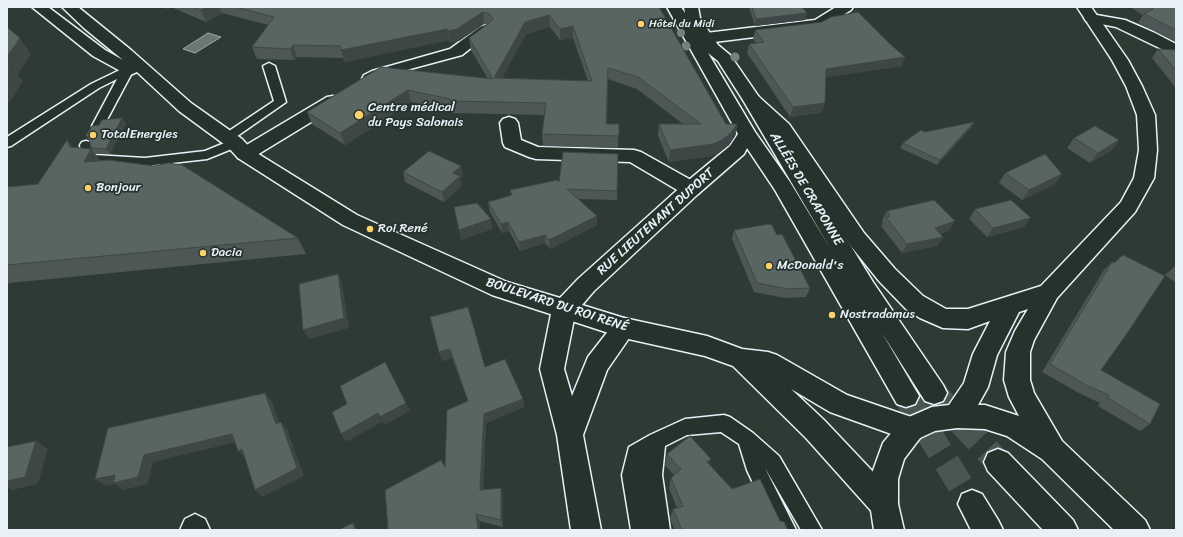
<!DOCTYPE html>
<meta charset="utf-8">
<style>
body{margin:0}
#map{position:relative;width:1183px;height:537px;overflow:hidden;background:#2e3b35;font-family:Sriracha,sans-serif}
canvas{display:block}
.frame{position:absolute;inset:0;border:8px solid #e8f1f8;pointer-events:none}
</style>
<div id="map">
<canvas width="1183" height="537"></canvas>
<div class="frame"></div>
</div>
<script>
const context = document.querySelector('canvas').getContext('2d');
context.lineJoin = 'round';
function fill(path, color) { context.fillStyle = color; context.fill(path, 'evenodd'); }
const toPath = rows => new Path2D(rows.map(r => 'M' + r).join(''));
function stroke(path, color, width, dash) { context.strokeStyle = color; context.lineWidth = width; context.lineCap = dash ? 'butt' : 'round'; context.setLineDash(dash || []); context.stroke(path); }
function drawText(font, color, halo, rows, align = 'center') {
  context.font = font + ' Sriracha,sans-serif'; context.lineWidth = 3.5; context.setLineDash([]); context.textBaseline = 'middle'; context.strokeStyle = halo; context.fillStyle = color; for (const [text, x, y, turn = 0] of rows) {
    context.save(); context.translate(x, y); context.rotate((+turn || 0) * Math.PI / 180); context.textAlign = isNaN(turn) ? turn : align; if (halo) context.strokeText(text, 0, 0); context.fillText(text, 0, 0); context.restore();
  }
}
const water = toPath([
 [208,33,221,37,195,53,183,49,208,33]
]);
fill(water, '#6b7775');
stroke(water, '#9da8a9', 1);
stroke(toPath([
 [934,393,998,462],
 [906,396,972,504]
]), '#4a5652', 26, [26, 13]);
const lane = toPath([
 [269,63,275,66,286,102,233,139,239,140,241,143,239,146,207,159,145,166,88,163,83,162,82,159,80,145,82,142,86,141,90,142,92,145,94,155,145,158,205,151,227,142,223,141,221,138,223,135,274,101,263,66,269,63],
 [128,66,134,69,102,129,98,130,94,129,92,126,117,79,99,88,11,146,7,147,7,137,91,84,128,66],
 [724,415,730,417,753,433,779,456,822,530,801,530,765,468,796,530,775,530,747,470,739,444,721,432,687,435,665,446,662,475,670,530,631,530,622,475,629,447,650,435,685,419,724,415],
 [645,458,642,475,646,501,642,475,645,458]
]);
const street = toPath([
 [836,7,853,7,851,10,824,27,819,29,706,43,701,41,698,38,701,35,706,33,815,20,836,7],
 [1091,14,1125,20,1155,33,1176,44,1176,56,1116,27,1086,21,1084,18,1086,15,1091,14],
 [485,25,490,27,493,30,490,33,462,55,399,72,370,84,364,83,362,79,364,75,372,71,450,49,480,27,485,25],
 [333,96,339,97,342,101,339,105,252,158,245,160,238,158,236,154,238,150,327,97,333,96],
 [509,117,515,119,518,123,521,140,538,147,634,150,641,152,698,184,701,189,698,194,691,196,684,194,630,162,536,159,529,157,505,147,503,143,500,123,503,119,509,117],
 [564,300,572,302,576,309,564,369,572,396,588,357,616,321,624,318,632,321,636,328,607,370,583,435,601,530,571,530,557,435,540,369,552,309,556,302,564,300],
 [195,514,205,519,210,530,180,530,185,519,195,514]
]);
const secondary = toPath([
 [32,7,48,7,105,50,123,60,84,28,62,7,78,7,131,50,191,103,242,139,252,150,357,215,507,282,560,298,578,279,684,184,730,146,738,134,667,7,681,7,685,13,684,7,698,7,700,18,718,45,730,55,761,100,873,282,943,385,947,393,943,401,934,404,925,401,882,333,919,396,915,404,906,407,897,404,775,190,747,148,744,154,698,194,594,291,582,305,624,318,707,336,742,349,768,352,777,355,847,395,920,420,924,429,920,438,911,441,830,412,791,389,824,420,894,494,898,504,894,514,884,518,874,514,806,438,733,366,705,356,624,338,492,295,343,225,238,158,228,147,179,111,137,72,130,75,124,73,93,56,32,7],
 [708,53,718,61,743,100,830,248,790,182,755,132,708,53],
 [998,449,1008,453,1073,520,1078,530,1043,530,988,471,984,462,988,453,998,449],
 [972,490,982,494,998,520,1003,530,971,530,958,504,962,494,972,490]
]);
const primary = toPath([
 [1077,7,1091,7,1128,60,1142,86,1155,115,1157,150,1154,178,1135,212,1057,298,1034,340,1030,352,1030,380,1034,393,1062,441,1145,520,1150,530,1114,530,1042,459,1007,436,985,429,957,428,935,431,920,438,904,459,898,479,898,504,904,530,874,530,870,504,870,479,883,443,902,420,932,407,949,405,964,383,973,354,990,321,968,329,943,328,920,318,907,310,879,281,850,245,777,132,743,100,746,96,752,95,758,96,789,124,864,233,895,269,923,296,946,309,968,309,1041,286,1121,202,1134,178,1139,150,1137,115,1126,86,1112,60,1077,7],
 [1028,309,1015,331,1006,352,1004,380,1009,397,1019,416,985,405,978,405,988,387,997,355,1019,312,1028,309]
]);
stroke(lane, '#e8f1f8', 3);
stroke(street, '#e8f1f8', 3);
stroke(secondary, '#e8f1f8', 3);
stroke(primary, '#e8f1f8', 3);
fill(lane, '#26332d');
fill(street, '#26332d');
fill(secondary, '#26332d');
fill(primary, '#26332d');
context.fillStyle = '#75807f';
for (const [x, y, r] of [
 [681,33,4],
 [686,46,4.5],
 [735,57,4.5]
]) { context.beginPath(); context.arc(x, y, r, 0, 2 * Math.PI); context.fill(); }
fill(toPath([
 [164,7,659,7,726,124,737,124,735,136,729,145,720,152,711,156,669,162,658,136,659,124,683,124,637,89,608,79,607,124,619,124,618,148,543,146,542,134,545,115,452,113,451,110,411,102,345,145,312,124,307,112,381,67,488,79,471,50,469,38,487,25,484,24,459,41,450,42,449,40,345,62,343,58,297,57,294,60,257,59,252,47,268,25,222,13,206,22,171,7,167,9],
 [550,27,560,40,573,38,588,81,502,78,526,34],
 [749,7,802,7,807,13,805,20,755,26],
 [1130,7,1176,7,1176,42,1138,23,1143,15],
 [755,30,902,66,825,77,822,112,790,117,747,53,749,44,756,43,753,39],
 [1158,49,1176,50,1176,88,1152,58],
 [122,118,126,124,110,154,95,154,91,148,90,140,86,135,99,125],
 [974,122,971,128,937,165,900,148,903,143],
 [1074,138,1119,140,1112,150,1090,163,1067,148],
 [73,147,91,149,100,160,298,238,306,254,9,283,7,286,7,187,38,184],
 [618,154,617,200,577,199,597,216,597,225,550,249,545,243,520,251,509,231,502,233,490,212,488,202,511,195,510,190,559,182],
 [403,172,463,176,460,178,462,186,444,202,405,182],
 [1005,173,1055,184,1022,200,999,183],
 [975,209,1024,227,987,237,969,219],
 [887,211,955,221,949,230,940,234,943,237,937,246,902,253,881,226,883,222,882,220],
 [734,230,777,235,810,288,806,297,785,298,754,292,732,239],
 [1112,262,1101,370,1150,424,1140,431,1098,406,1100,403,1077,392,1042,372,1104,270],
 [1176,265,1176,283,1165,275,1175,266],
 [430,317,485,367,523,399,524,407,486,423,483,490,503,495,503,527,479,521,480,530,388,530,445,467,468,401,452,358,442,361,439,352],
 [667,454,711,459,709,464,732,489,780,521,788,530,675,530,670,519,673,509,677,508,669,488,671,478,674,475,665,465]
]), '#4d5755');
fill(toPath([
 [166,7,171,7,167,9],
 [207,7,219,7,222,13,206,22,201,10],
 [483,12,484,24,459,41,450,42,448,31],
 [807,13,805,20,755,26,756,19],
 [549,15,550,27,526,34,496,89,494,78,525,22],
 [573,26,573,38,560,40,560,29],
 [447,29,449,40,345,62,341,50],
 [20,38,31,54,18,75,23,81,10,102,7,102,7,57],
 [293,45,297,57,294,60,290,49],
 [905,57,902,66,823,78,826,69],
 [408,90,411,102,345,145,340,133],
 [825,103,822,112,790,117,793,107],
 [122,118,126,124,110,154,106,149],
 [974,122,971,128,937,165,940,160],
 [737,124,735,136,729,145,720,152,711,156,669,162,670,150],
 [67,140,80,156,70,147],
 [1119,140,1112,150,1090,163,1098,153],
 [91,149,104,165,84,162],
 [461,166,463,176,460,178,462,186,444,202,442,192,453,173],
 [1062,174,1055,184,1022,200,1029,190],
 [597,216,597,225,550,249,549,240],
 [1031,218,1024,227,987,237,993,228],
 [491,219,493,229,461,240,459,230],
 [955,221,949,230,930,237,935,228],
 [508,222,509,231,502,233,501,224],
 [545,235,545,243,520,251,519,242],
 [943,237,937,246,902,253,907,244],
 [338,274,342,283,349,328,309,339,303,330],
 [450,349,452,358,442,361,439,352],
 [265,393,272,401,282,432,276,424],
 [523,399,524,407,486,423,483,497,480,490,484,414],
 [406,403,410,411,384,425,380,417],
 [378,413,382,422,346,442,341,434],
 [281,422,287,429,304,476,262,497,255,490],
 [232,434,240,441,153,462,148,484,123,490,115,484,106,486,95,479,115,475,144,455],
 [36,441,48,449,38,484,12,490,7,487,7,481],
 [242,449,249,456,245,458,238,451],
 [711,459,707,470,707,462],
 [501,488,503,495,503,527,501,520],
 [476,514,479,521,480,530,478,530],
 [353,523,358,530,355,530]
]), '#3e4745');
const building = toPath([
 [192,7,207,7,201,10,192,7],
 [235,7,659,7,726,124,737,124,731,133,722,140,713,144,670,150,659,124,701,124,638,77,608,68,606,124,619,124,619,136,542,134,546,103,450,101,450,99,408,90,340,133,307,112,381,67,493,79,469,38,489,23,493,18,489,14,483,12,457,29,448,31,447,29,341,50,340,46,293,45,290,49,252,47,274,17,235,7],
 [549,15,560,29,573,26,592,81,494,78,525,22,549,15],
 [752,7,802,7,807,13,756,19,752,7],
 [1150,7,1176,7,1176,30,1144,14,1153,9,1150,7],
 [858,12,889,43,905,57,826,69,825,103,793,107,749,44,764,42,755,30,822,22,831,17,858,12],
 [7,27,20,38,7,57,7,27],
 [1158,49,1176,50,1176,70,1158,49],
 [7,65,10,65,7,70,7,65],
 [122,118,106,149,91,148,89,139,86,135,92,126,99,125,102,120,122,118],
 [974,122,940,160,903,143,921,130,925,132,974,122],
 [1095,126,1119,140,1098,153,1074,138,1095,126],
 [67,140,70,147,91,149,84,162,109,160,154,166,168,163,182,165,298,238,7,265,7,187,38,184,67,140],
 [429,151,461,166,453,173,460,176,442,192,403,172,429,151],
 [563,152,618,154,617,191,567,189,597,216,549,240,545,235,519,242,508,222,501,224,488,202,512,195,510,190,557,180,559,182,563,152],
 [1045,154,1062,174,1029,190,1005,173,1045,154],
 [934,200,955,221,935,228,943,237,907,244,886,217,890,216,887,211,934,200],
 [1011,200,1031,218,993,228,975,209,1011,200],
 [477,203,491,219,459,230,454,207,477,203],
 [769,224,772,225,777,235,782,234,810,288,788,289,757,283,734,230,769,224],
 [1123,255,1165,276,1128,332,1101,370,1160,404,1150,424,1108,398,1109,395,1086,385,1050,364,1112,262,1114,263,1123,255],
 [338,274,344,318,303,330,299,284,338,274],
 [468,307,485,367,505,359,523,399,484,414,480,490,501,488,501,520,476,514,478,530,388,530,385,490,441,460,445,467,447,410,468,401,450,349,439,352,430,317,468,307],
 [385,362,406,403,380,417,378,413,341,434,332,412,347,404,340,386,385,362],
 [265,393,276,424,281,422,297,468,255,490,242,449,238,451,232,434,144,455,138,477,113,483,115,475,95,479,108,428,265,393],
 [690,436,711,459,707,462,732,489,760,479,780,521,784,522,788,530,682,530,673,509,683,506,671,478,681,469,667,454,690,436],
 [36,441,25,477,7,481,7,447,36,441],
 [353,523,355,530,338,530,353,523]
]);
fill(building, '#596563');
stroke(building, '#3e4745', 1);
for (const [x, y, r, color] of [
 [641,24,4,"#ffd166"],
 [359,115,5,"#ffd166"],
 [93,135,4,"#ffd166"],
 [88,188,4,"#ffd166"],
 [370,229,4,"#ffd166"],
 [203,253,4,"#ffd166"],
 [769,266,4,"#ffd166"],
 [832,315,4,"#ffd166"]
]) { const dot = new Path2D(); dot.arc(x, y, r, 0, 2 * Math.PI); context.fillStyle = color; context.fill(dot); stroke(dot, '#26332d', 1.5); }
drawText('11px', '#e8f1f8', '#26332d', [
 ["Hôtel du Midi",649,24]
], 'left');
drawText('13px', '#e8f1f8', '#26332d', [
 ["Centre médical",368,108],
 ["du Pays Salonais",368,123],
 ["TotalEnergies",101,135],
 ["Bonjour",96,188],
 ["Roi René",378,229],
 ["Dacia",211,253],
 ["McDonald's",777,266],
 ["Nostradamus",840,315]
], 'left');
drawText('13px', '#e8f1f8', '#26332d', [
 ["ALLÉES DE CRAPONNE",806,189,59],
 ["RUE LIEUTENANT DUPORT",656,222,-42],
 ["BOULEVARD DU ROI RENÉ",557,305,18]
]);
</script>
